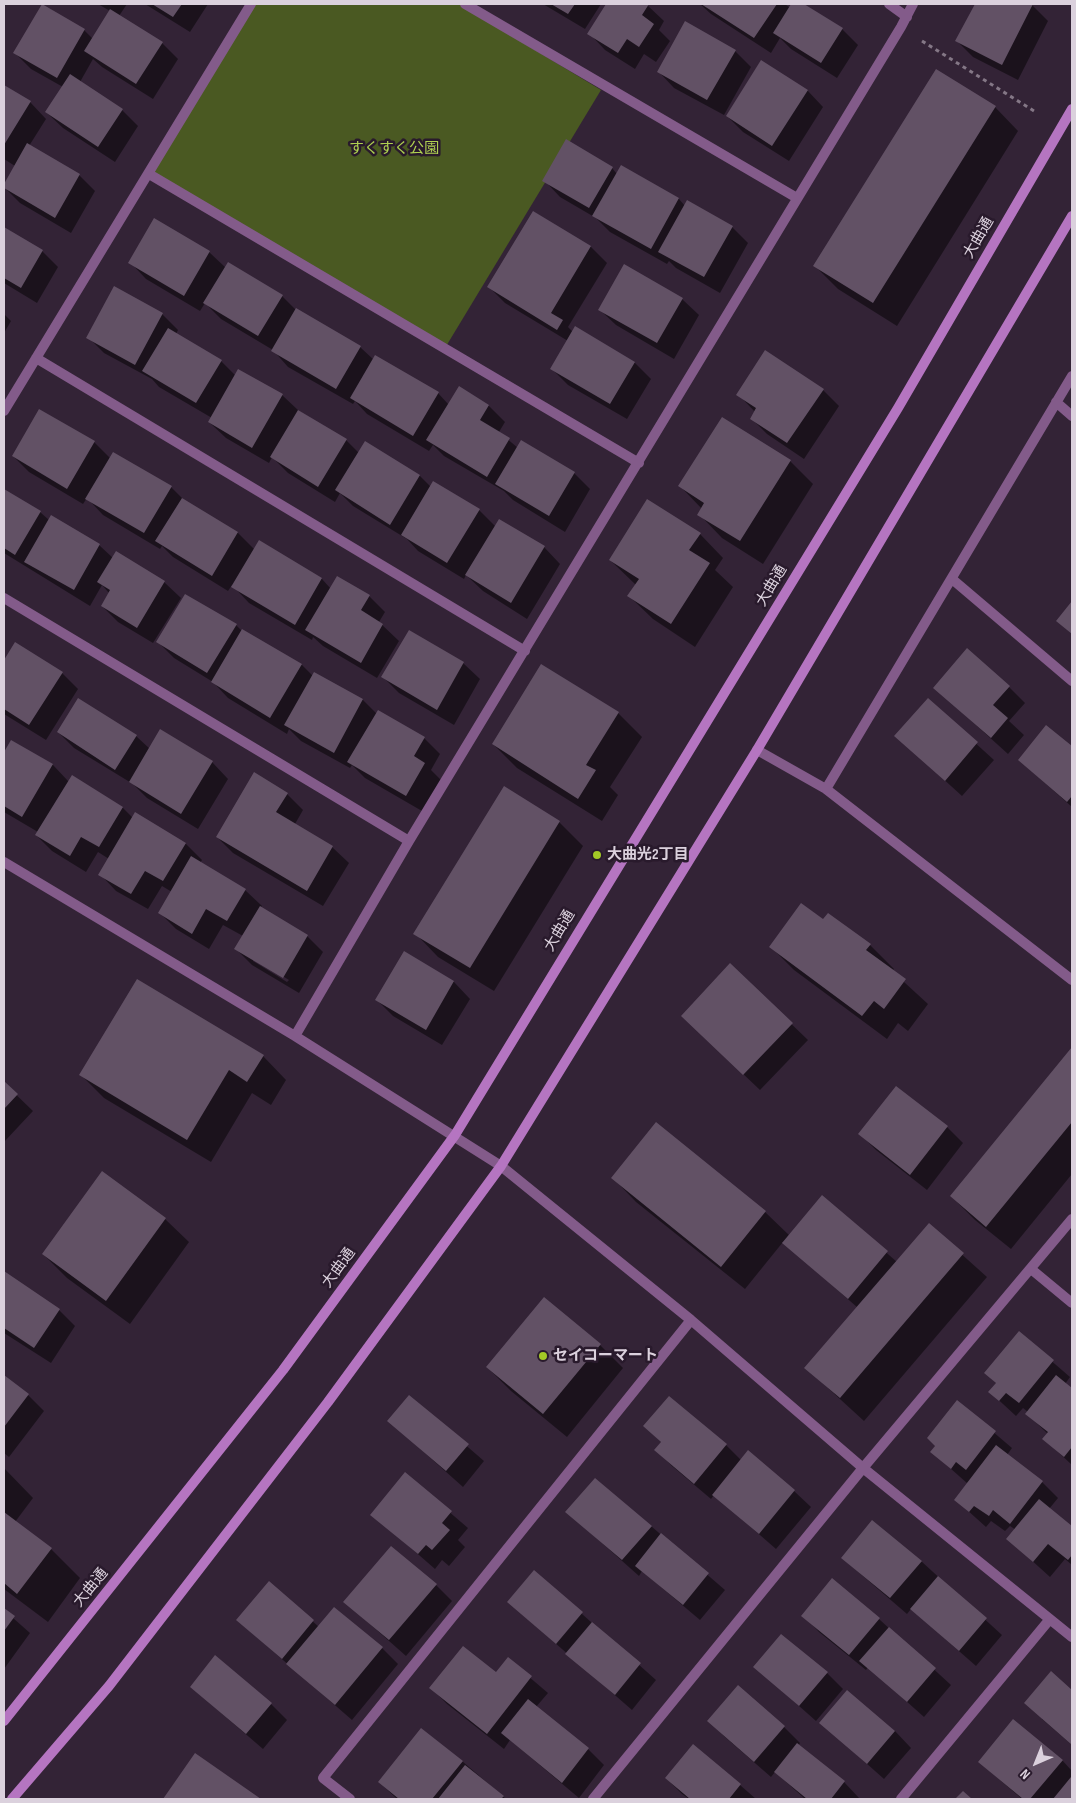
<!DOCTYPE html>
<meta charset="utf-8">
<style>
body{margin:0}
#map{position:relative;width:1076px;height:1803px;overflow:hidden;background:#332336;font-family:"Sofia Sans Condensed",sans-serif}
canvas{display:block}
.frame{position:absolute;inset:0;border:5px solid #dbd1dd;pointer-events:none}
.north{position:absolute;left:1011px;top:1738px;width:50px;height:50px;-webkit-text-stroke:4px #291a2c;paint-order:stroke;rotate:224deg;font-size:14px;font-weight:700;line-height:20px;text-align:center;color:#dbd1dd}
.north::after{content:'';display:block;margin:auto;width:18px;height:22px;background:#dbd1dd;clip-path:polygon(50% 0,100% 100%,50% 72%,0 100%)}
</style>
<div id="map">
<canvas width="1076" height="1803"></canvas>
<div class="frame"></div>
<div class="north">N</div>
</div>
<script>
const context = document.querySelector('canvas').getContext('2d');
context.lineJoin = 'round';
function fill(path, color) { context.fillStyle = color; context.fill(path, 'evenodd'); }
const toPath = rows => new Path2D(rows.map(r => 'M' + r).join(''));
function stroke(path, color, width, dash) { context.strokeStyle = color; context.lineWidth = width; context.lineCap = dash ? 'butt' : 'round'; context.setLineDash(dash || []); context.stroke(path); }
function drawText(font, color, halo, rows, align = 'center') {
  context.font = font + ' "Sofia Sans Condensed","Noto Sans JP",sans-serif'; context.lineWidth = 5; context.setLineDash([]); context.textBaseline = 'middle'; context.strokeStyle = halo; context.fillStyle = color; for (const [text, x, y, turn = 0] of rows) {
    context.save(); context.translate(x, y); context.rotate((+turn || 0) * Math.PI / 180); context.textAlign = isNaN(turn) ? turn : align; if (halo) context.strokeText(text, 0, 0); context.fillText(text, 0, 0); context.restore();
  }
}
fill(toPath([
 [251,4,459,4,601,90,445,348,149,174]
]), '#4a5922');
fill(toPath([
 [98,4,127,4,119,16,162,43,178,59,153,99,102,67,93,59,80,82,122,110,138,126,115,162,63,128,46,112,63,87,31,69,15,53,84,30,93,39,110,11],
 [145,4,208,4,190,32],
 [543,4,601,4,585,29],
 [608,4,646,4,664,21,659,30,670,41,656,62,644,54,635,69,605,50,589,33],
 [700,4,785,4,790,8,793,4,801,4,842,29,858,45,837,78,791,49,780,38,771,53,711,14],
 [976,4,1031,4,1048,21,1018,80,973,57,957,41],
 [735,51,751,67,724,115,674,88,658,71],
 [4,86,30,102,46,119,29,146,79,175,95,191,71,233,20,203,4,187,15,166,4,159],
 [807,90,823,107,789,161,743,132,727,116],
 [995,107,1018,131,897,326,838,289,815,266],
 [621,167,679,199,685,206,732,227,748,243,720,293,676,268,669,261,667,264,610,232,596,218,560,197,544,180,612,168,617,174],
 [534,212,591,247,607,263,568,327,573,332,576,328,635,363,651,379,627,419,568,385,552,369,568,341,505,303,489,287],
 [4,229,42,251,58,267,37,303,4,283],
 [209,252,226,268,282,296,296,310,360,347,374,360,438,393,449,405,459,388,489,406,505,422,499,432,518,448,574,473,590,489,565,532,513,500,504,491,444,456,433,445,429,451,367,414,355,401,353,404,288,367,273,350,221,319,205,303,200,311,146,279,130,262],
 [624,266,682,299,699,315,674,359,616,325,599,309],
 [4,314,11,321,4,333],
 [162,314,178,330,176,334,221,361,236,376,239,370,282,395,299,411,346,440,359,453,365,443,420,476,431,487,479,510,496,527,544,547,560,564,527,619,483,591,466,575,464,579,418,551,407,539,353,506,340,493,335,502,288,473,272,457,269,463,226,438,209,422,212,418,159,387,152,379,104,353,88,337],
 [823,390,839,406,804,459,767,434,751,418,755,412,738,394],
 [94,442,111,459,171,487,185,501,238,533,255,550,259,542,322,579,331,589,369,596,385,612,379,622,399,641,377,678,323,646,313,637,312,640,249,603,232,585,228,591,173,557,162,546,160,549,103,515,87,498,83,504,29,472,13,456],
 [790,461,813,484,763,564,722,538,699,514,702,509,680,486],
 [4,490,40,512,49,520,99,545,113,558,116,553,164,582,181,598,153,643,118,622,102,606,109,593,102,585,90,606,4,553],
 [700,534,723,558,715,570,733,587,695,647,653,619,629,596,636,585,610,560],
 [236,625,242,631,302,665,313,676,314,674,363,700,377,714,424,738,440,754,431,770,441,780,422,811,365,778,352,765,350,768,301,741,289,729,287,734,228,698,213,682,174,658,158,642],
 [409,632,463,663,480,679,454,725,399,693,383,677],
 [4,659,62,673,78,689,46,740,4,714],
 [542,666,618,713,642,737,610,787,618,795,602,821,517,768,493,744],
 [1009,687,1025,703,1009,721,1024,735,1008,754,935,688],
 [928,700,994,760,962,796,896,736],
 [1046,726,1072,748,1072,807,1019,760],
 [58,732,136,736,150,749,212,762,228,779,198,829,147,798,133,784,74,748],
 [12,742,53,765,69,782,72,776,123,808,133,818,186,844,202,860,200,863,245,890,262,906,260,908,307,936,323,952,299,993,252,965,236,949,243,936,223,925,209,949,176,929,160,913,172,892,162,886,148,909,116,891,100,874,109,859,98,852,86,872,52,851,36,835,38,832,4,812,4,748,6,751],
 [253,958,289,980,287,982,253,961],
 [287,794,303,810,295,824,332,847,349,863,323,906,233,853,217,837],
 [559,822,583,846,494,991,438,957,415,933],
 [829,915,870,945,894,969,892,971,928,1004,908,1031,898,1023,887,1039,794,970,771,947,824,921],
 [404,953,454,982,470,999,442,1045,393,1016,377,1000],
 [730,965,808,1040,760,1090,699,1032],
 [1072,1049,1072,1174,1011,1249,975,1220,951,1196],
 [263,1056,286,1080,271,1105,252,1093,211,1162,104,1098,81,1075],
 [4,1083,33,1111,4,1142],
 [947,1127,963,1143,927,1190,876,1150,860,1134],
 [102,1173,165,1219,189,1242,130,1324,67,1278,43,1254],
 [613,1178,765,1212,790,1236,823,1197,897,1262,929,1225,987,1277,864,1421,806,1368,858,1308,783,1242,745,1289,636,1202],
 [4,1273,59,1310,75,1326,51,1363,4,1333],
 [1019,1333,1070,1377,1065,1384,1072,1390,1072,1465,1044,1439,1048,1434,1027,1414,1028,1412,1023,1408,1016,1416,990,1392,997,1384,986,1373],
 [600,1345,623,1368,567,1437,511,1391,487,1367],
 [4,1377,28,1395,44,1411,9,1457,4,1453],
 [409,1396,484,1461,463,1487,389,1421],
 [958,1402,1012,1448,1007,1455,1042,1482,1058,1498,1049,1509,1072,1528,1072,1565,1065,1559,1050,1577,1008,1539,1016,1530,1010,1526,1005,1531,991,1521,986,1527,956,1500,968,1484,932,1452],
 [645,1426,726,1445,741,1460,794,1491,811,1507,776,1549,714,1495,711,1499,672,1466,656,1450,662,1443],
 [4,1468,33,1498,15,1522,51,1549,80,1578,48,1622,4,1589],
 [405,1474,468,1528,458,1540,465,1547,449,1566,442,1560,435,1569,372,1514],
 [567,1512,651,1526,725,1590,700,1620,642,1571,639,1576],
 [842,1558,921,1561,1002,1635,976,1666,911,1609,907,1614],
 [535,1572,656,1680,632,1710,508,1602],
 [269,1583,319,1627,382,1648,398,1664,352,1720,237,1620],
 [436,1585,452,1601,406,1656,345,1602],
 [4,1610,30,1633,4,1669],
 [803,1615,879,1619,951,1685,924,1717,868,1667,866,1670,819,1632],
 [508,1659,548,1693,536,1707,588,1749,604,1765,579,1798,510,1740,504,1749,447,1704,431,1688,496,1674],
 [755,1667,827,1673,843,1689,816,1721],
 [1051,1673,1072,1692,1072,1745,1042,1719],
 [191,1687,271,1704,287,1720,263,1749],
 [739,1687,784,1727,800,1743,798,1746,844,1782,860,1799,805,1799,775,1772,771,1777,725,1737,709,1721],
 [821,1723,895,1731,911,1748,884,1779],
 [693,1746,740,1785,756,1799,689,1799,682,1794,666,1778],
 [196,1755,258,1799,164,1799],
 [1062,1760,1072,1771,1072,1799,1022,1799,979,1762],
 [462,1761,506,1799,397,1799,379,1782]
]), '#0007');
fill(toPath([
 [42,4,85,29,57,78,13,53],
 [152,4,182,4,173,17],
 [551,4,575,4,568,14],
 [606,4,649,4,642,15,654,24,639,47,627,39,618,53,587,34],
 [701,4,777,4,754,38],
 [791,4,804,4,843,28,821,63,773,33],
 [975,4,1033,4,1002,65,955,41],
 [110,9,163,42,136,84,84,51],
 [685,21,736,50,707,100,657,72],
 [761,60,808,90,772,146,726,116],
 [936,69,996,106,873,303,813,266],
 [70,74,123,109,98,147,45,112],
 [4,85,31,101,4,145],
 [566,139,613,167,589,208,542,181],
 [27,143,80,174,55,218,4,188,4,184],
 [621,165,679,198,651,249,592,216],
 [687,200,733,226,704,277,658,252],
 [533,211,591,246,551,313,563,320,557,330,487,287],
 [154,218,210,251,184,296,128,263],
 [4,227,43,250,21,288,4,278],
 [228,262,283,295,258,336,203,303],
 [624,264,683,298,657,343,598,310],
 [114,286,163,313,135,365,86,338],
 [296,308,361,346,336,389,271,351],
 [575,326,635,362,610,404,550,369],
 [168,328,222,360,196,403,142,371],
 [765,350,824,389,787,443,750,419,756,408,736,395],
 [375,355,439,392,413,436,350,398],
 [238,369,283,394,252,448,208,422],
 [459,386,489,405,480,420,510,438,487,477,426,440],
 [39,409,95,441,67,489,12,456],
 [298,410,347,439,318,487,270,457],
 [722,417,791,460,740,541,697,515,704,503,678,486],
 [521,440,575,472,549,516,495,484],
 [365,441,420,475,390,525,335,490],
 [113,452,172,486,144,533,85,499],
 [433,481,480,509,447,563,401,535],
 [4,489,41,511,15,555,4,548],
 [182,498,238,532,212,576,155,541],
 [647,499,701,533,689,550,710,563,671,624,627,596,639,579,609,560],
 [51,515,100,544,74,590,24,562],
 [499,519,545,546,511,603,465,575],
 [259,540,322,578,295,625,231,587],
 [116,551,165,581,137,628,101,606,110,590,97,582],
 [337,576,370,595,361,610,383,624,361,663,305,630],
 [185,594,237,624,207,673,156,642],
 [1072,601,1072,634,1056,621],
 [242,629,302,664,270,718,211,682],
 [409,630,464,662,437,710,381,677],
 [15,642,63,672,29,725,4,709,4,660],
 [967,648,1010,686,993,705,1008,718,991,738,933,688],
 [541,664,619,712,586,765,596,770,578,799,492,744],
 [314,672,363,699,334,753,284,725],
 [78,698,137,735,115,770,57,732],
 [928,698,978,742,945,781,894,736],
 [378,710,425,737,414,756,425,763,406,796,347,762],
 [1046,725,1072,746,1072,796,1067,802,1018,760],
 [160,729,213,761,181,814,129,782],
 [11,740,53,764,22,817,4,806,4,752],
 [254,772,288,793,276,812,333,846,307,891,216,837],
 [72,775,123,807,99,847,81,837,70,856,35,835],
 [504,786,560,821,470,968,413,934],
 [135,812,186,843,163,881,145,871,131,894,98,875],
 [191,856,246,889,227,921,206,909,192,934,158,913],
 [801,903,823,919,828,913,871,944,866,950,906,979,884,1009,874,1001,862,1016,769,947],
 [260,906,308,935,283,978,234,949],
 [404,951,454,981,426,1030,375,1000],
 [730,963,793,1023,743,1075,681,1016],
 [137,979,264,1055,247,1082,229,1070,187,1140,79,1075],
 [1072,1047,1072,1122,986,1227,950,1196],
 [4,1081,18,1094,4,1109],
 [896,1086,948,1126,910,1175,858,1134],
 [656,1122,766,1211,721,1267,611,1178],
 [102,1171,166,1218,106,1301,42,1254],
 [822,1195,888,1251,848,1299,782,1243],
 [929,1223,964,1253,840,1398,804,1368],
 [4,1271,60,1309,34,1348,4,1328],
 [544,1297,601,1344,543,1414,486,1367],
 [1019,1331,1054,1360,1019,1403,1006,1393,999,1401,988,1392,996,1383,984,1373],
 [4,1375,29,1394,4,1427],
 [1056,1375,1072,1388,1072,1447,1064,1457,1042,1439,1048,1432,1025,1414],
 [409,1395,469,1444,446,1471,387,1421],
 [669,1396,727,1444,694,1484,654,1450,661,1442,643,1426],
 [957,1400,996,1431,966,1470,956,1462,951,1469,930,1452,935,1446,927,1438],
 [996,1445,1043,1481,1010,1524,993,1510,989,1516,974,1506,969,1512,954,1500],
 [748,1450,795,1490,759,1534,712,1495],
 [405,1472,452,1511,442,1523,450,1530,432,1550,426,1545,418,1554,370,1515],
 [595,1478,652,1526,622,1560,565,1512],
 [1039,1499,1072,1526,1072,1555,1068,1560,1048,1544,1033,1562,1006,1539],
 [4,1512,52,1548,17,1594,4,1583],
 [872,1520,922,1561,890,1598,841,1558],
 [661,1533,709,1573,683,1605,635,1566],
 [391,1546,437,1584,389,1640,343,1602],
 [534,1570,583,1612,556,1644,507,1602],
 [938,1576,987,1618,959,1651,910,1609],
 [832,1578,880,1618,849,1655,801,1616],
 [269,1581,314,1620,282,1659,236,1620],
 [334,1607,383,1647,335,1705,286,1664],
 [4,1608,15,1616,4,1631],
 [592,1622,641,1663,615,1695,565,1654],
 [889,1627,936,1668,907,1702,859,1661],
 [781,1634,828,1672,799,1706,753,1667],
 [463,1646,496,1672,508,1657,532,1676,487,1734,429,1688],
 [215,1655,272,1703,246,1734,190,1687],
 [1051,1671,1072,1690,1072,1745,1024,1703],
 [738,1685,785,1726,754,1762,707,1721],
 [847,1690,895,1731,867,1764,819,1723],
 [528,1699,589,1748,562,1783,501,1733],
 [1013,1719,1063,1760,1030,1799,1023,1799,978,1762],
 [421,1728,463,1761,432,1799,399,1799,378,1782],
 [797,1743,845,1781,831,1799,807,1799,774,1772],
 [693,1744,741,1784,729,1799,690,1799,665,1778],
 [195,1753,261,1799,163,1799],
 [465,1765,504,1796,501,1799,438,1799],
 [1071,1777,1072,1799,1053,1799],
 [963,1791,972,1799,955,1799]
]), '#625165');
stroke(toPath([
 [922,41,1034,111]
]), '#847786', 3, [4, 4]);
stroke(toPath([
 [465,4,797,198],
 [889,4,907,17],
 [149,174,639,463],
 [36,358,525,651],
 [1056,402,1072,416],
 [4,411,251,4],
 [952,579,1072,681],
 [4,598,409,841],
 [757,750,826,789,1072,980],
 [826,789,1072,376],
 [4,862,295,1036,501,1166,691,1320,863,1468,1072,1637],
 [295,1036,409,841,901,27,913,4],
 [1031,1269,1072,1303],
 [350,1799,323,1778,691,1320],
 [593,1799,863,1468,1072,1219],
 [901,1799,1050,1619]
]), '#835b8a', 10);
stroke(toPath([
 [4,1721,283,1370,455,1135,898,408,1072,109],
 [12,1799,109,1686,328,1402,501,1166,757,750,1072,216]
]), '#b575c1', 10);
for (const [x, y, r, color] of [
 [597,855,5,"#a3c926"],
 [543,1356,5,"#a3c926"]
]) { const dot = new Path2D(); dot.arc(x, y, r, 0, 2 * Math.PI); context.fillStyle = color; context.fill(dot); stroke(dot, '#291a2c', 2); }
drawText('15px', '#afd151', '#291a2c', [
 ["すくすく公園",394,149]
]);
drawText('15px', '#dbd1dd', '#291a2c', [
 ["大曲通",979,238,-60],
 ["大曲通",772,586,-59],
 ["大曲通",560,931,-59],
 ["大曲通",339,1268,-54],
 ["大曲通",91,1588,-51]
]);
drawText('bold 15px', '#dbd1dd', '#291a2c', [
 ["大曲光2丁目",607,855],
 ["セイコーマート",553,1356]
], 'left');
</script>
